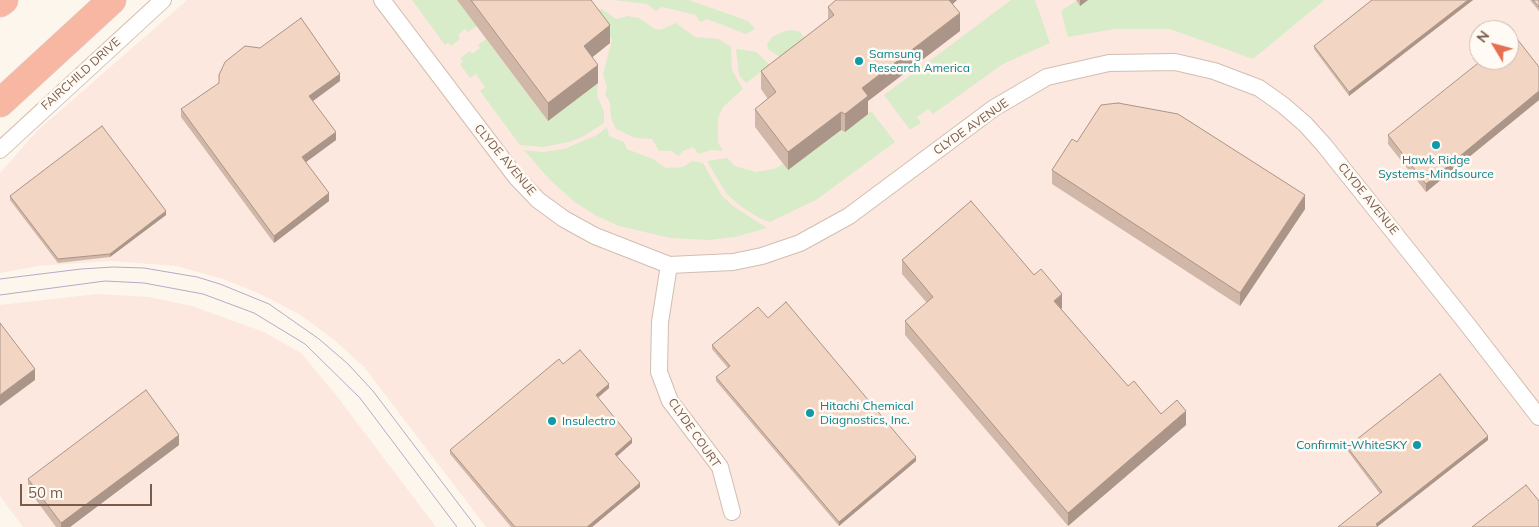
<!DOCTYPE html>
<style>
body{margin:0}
#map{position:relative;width:1539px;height:527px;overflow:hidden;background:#fdf6ec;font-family:Mulish,sans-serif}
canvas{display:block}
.north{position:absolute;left:1469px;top:20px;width:50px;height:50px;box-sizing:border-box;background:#fffaf3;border:1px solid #cabbb1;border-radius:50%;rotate:307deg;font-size:14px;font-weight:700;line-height:20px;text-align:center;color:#7a5c4d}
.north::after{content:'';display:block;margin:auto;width:18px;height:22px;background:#e76f51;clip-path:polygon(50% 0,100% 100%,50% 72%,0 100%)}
.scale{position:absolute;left:20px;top:484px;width:132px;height:22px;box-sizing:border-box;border:2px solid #7a5c4d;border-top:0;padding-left:6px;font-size:15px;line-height:18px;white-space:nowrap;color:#7a5c4d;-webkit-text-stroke:4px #fffaf3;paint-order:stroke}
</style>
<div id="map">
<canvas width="1539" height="527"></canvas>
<div class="north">N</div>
<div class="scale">50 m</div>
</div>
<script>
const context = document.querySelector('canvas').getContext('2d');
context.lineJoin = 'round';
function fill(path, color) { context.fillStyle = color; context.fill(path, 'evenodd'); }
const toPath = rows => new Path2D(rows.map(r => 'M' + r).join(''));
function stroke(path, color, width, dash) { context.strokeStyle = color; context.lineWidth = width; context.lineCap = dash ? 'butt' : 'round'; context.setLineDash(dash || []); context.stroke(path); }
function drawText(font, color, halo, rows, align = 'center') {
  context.font = font + ' Mulish,sans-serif'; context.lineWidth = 5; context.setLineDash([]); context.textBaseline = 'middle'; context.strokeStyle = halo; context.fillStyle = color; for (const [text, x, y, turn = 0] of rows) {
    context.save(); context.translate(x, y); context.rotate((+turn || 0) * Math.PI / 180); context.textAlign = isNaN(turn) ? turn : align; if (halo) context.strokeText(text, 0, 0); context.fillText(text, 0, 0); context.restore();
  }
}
fill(toPath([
 [187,0,1207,0,1253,59,1325,0,1539,0,1539,527,486,527,364,367,333,339,299,314,260,294,223,279,176,266,110,261,38,266,0,273,0,173,37,131],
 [1479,30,1509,30,1509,60,1479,60],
 [97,294,149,297,192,306,264,332,301,353,336,395,436,527,23,527,0,496,0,305]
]), '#fde8e0');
fill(toPath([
 [412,0,457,0,477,26,468,32,465,29,458,35,460,39,451,46,448,43,445,45],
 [613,0,689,0,748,21,755,29,746,34,707,19,701,22,695,15,662,7,656,11,647,4],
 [1011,0,1035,0,1050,43,1003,64,933,114,928,109,917,117,921,123,910,130,884,95],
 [1088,0,1325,0,1253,59,1170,29,1115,29,1068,37,1061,11,1076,1,1081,5],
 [602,9,616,19,628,16,639,18,655,29,660,30,676,23,695,37,719,39,731,47,732,70,743,89,723,107,718,118,718,142,723,151,711,150,699,154,693,147,683,151,678,156,672,151,659,151,652,139,635,138,616,129,611,118,610,103,605,94,607,87,603,74,612,40,590,10],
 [794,30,800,32,805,38,780,57,768,49,767,44,772,37,784,31],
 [486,39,548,121,598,83,597,95,604,112,604,123,582,137,569,142,543,147,520,145,480,91,485,87,476,74,470,78,460,64,463,62,460,58,470,51,472,54,480,48,478,45],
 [736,49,756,52,770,65,746,83,739,75],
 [871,111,895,142,816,200,770,222,759,218,739,205,726,193,707,161,727,158,735,166,756,172,774,169,783,164,788,170,841,130,845,132],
 [607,127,609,136,624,142,627,149,653,159,666,168,683,167,692,161,703,163,722,196,733,206,767,228,735,237,708,240,670,238,619,226,597,216,576,203,551,181,524,150,542,152,564,149,597,135]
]), '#d8ecc9');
const street = toPath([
 [382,0,516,177,538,200,564,219,595,236,669,265,733,262,762,256,800,243,849,216,994,108,1047,77,1109,63,1175,62,1214,71,1259,88,1283,105,1305,124,1324,145,1467,324,1539,417],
 [0,150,163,0],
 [669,265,660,322,659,372,670,401,720,467,732,512]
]);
const highway = toPath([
 [0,3,4,0],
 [0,103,112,0]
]);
stroke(street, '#d1beb0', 18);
stroke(highway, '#dad1cd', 29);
stroke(street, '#fff', 16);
stroke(highway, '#f7b7a3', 28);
stroke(toPath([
 [0,279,81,269,113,267,144,268,197,277,220,284,269,304,319,339,348,364,373,391,476,527],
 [0,295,105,281,144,283,203,294,254,313,305,344,360,398,457,527]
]), '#b9a8c9', 1);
fill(toPath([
 [457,0,591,0,610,43,592,57,598,83,548,121],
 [836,0,957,0,953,4,960,31,868,101,868,114,845,132,841,130,788,170,755,127,755,109,768,99,761,89,761,71,828,20,828,7],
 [1076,0,1088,0,1080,6],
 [1372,0,1473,0,1349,96,1314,49,1314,46],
 [1530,0,1539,0,1539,11],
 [1539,67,1539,100,1426,192,1388,144,1388,135],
 [340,81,312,101,336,140,306,162,329,201,274,243,181,117,181,109],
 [1077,142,1305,209,1240,306,1052,184,1052,170],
 [10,196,166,215,110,257,58,263,10,200],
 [902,260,1034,275,1062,308,1061,309,1128,386,1161,414,1186,425,1068,526,905,335,905,321,927,303,902,274],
 [768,318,916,461,839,526,716,381,716,377,728,368,712,349,712,345],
 [563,364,609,388,598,398,632,443,617,456,640,487,592,527,511,527,450,454,450,450],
 [1488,440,1378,526,1338,527,1380,494,1347,450,1347,447],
 [179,445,70,527,56,527,28,489,28,479]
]), '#d1b7a8');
fill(toPath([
 [944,0,957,0,944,11],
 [1080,0,1088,0,1080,6],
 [1468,0,1473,0,1349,96,1349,92],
 [960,13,960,31,868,101,868,114,845,132,845,114,862,88],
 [610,25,610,43,584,64,584,46],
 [598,65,598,83,548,121,548,103],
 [340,74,340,81,309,104,309,96],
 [1539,91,1539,100,1426,192,1426,184],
 [841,112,841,130,788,170,788,152],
 [336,132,336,140,302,165,302,157],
 [329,193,329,201,274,243,274,236],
 [1305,195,1305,209,1240,306,1240,293],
 [166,211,166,215,110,257,110,254],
 [1062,294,1062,308,1054,314,1054,301],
 [35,369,35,380,0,406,0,395],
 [609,384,609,388,596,399,596,395],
 [1186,411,1186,425,1068,526,1068,513],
 [179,435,179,445,70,527,61,527,61,523],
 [1488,436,1488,440,1377,527,1376,524],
 [632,439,632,443,615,458,615,454],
 [916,457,916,461,839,526,839,522],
 [640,483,640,487,592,527,587,527]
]), '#aa9588');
const building = toPath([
 [471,0,591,0,610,25,584,46,598,65,548,103,471,0],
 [836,0,949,0,960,13,862,88,868,96,845,114,841,112,788,152,755,109,776,92,761,71,834,15,828,7,836,0],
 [1372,0,1468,0,1349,92,1314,46,1372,0],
 [1533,0,1539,0,1539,7,1533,0],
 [301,18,340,74,309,96,336,132,302,157,329,193,274,236,181,109,219,83,219,75,225,62,245,46,260,48,301,18],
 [1514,35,1539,67,1539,91,1426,184,1388,135,1482,60,1509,60,1509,39,1514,35],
 [1118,103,1178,114,1305,195,1240,293,1052,170,1072,139,1077,142,1101,105,1118,103],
 [102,126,166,211,110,254,58,259,10,196,102,126],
 [971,201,1034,275,1041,269,1062,294,1054,301,1128,386,1134,381,1161,414,1177,400,1186,411,1068,513,905,321,933,297,902,260,971,201],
 [786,302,916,457,839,522,716,377,730,366,712,345,758,307,768,318,786,302],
 [0,323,35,369,0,395,0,323],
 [580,350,609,384,596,395,632,439,615,454,640,483,587,527,515,527,450,450,559,359,563,364,580,350],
 [1440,374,1488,436,1376,524,1378,527,1338,527,1382,492,1347,447,1440,374],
 [146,390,179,435,61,523,28,479,146,390],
 [1526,485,1539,501,1539,527,1472,527,1526,485]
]);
fill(building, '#f3d5c3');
stroke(building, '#aa9588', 1);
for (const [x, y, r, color] of [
 [859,61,5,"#0f9aa8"],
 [1436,145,5,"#0f9aa8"],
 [810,413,5,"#0f9aa8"],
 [552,421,5,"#0f9aa8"],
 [1417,445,5,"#0f9aa8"]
]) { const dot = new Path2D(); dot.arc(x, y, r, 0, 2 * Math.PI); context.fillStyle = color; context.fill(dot); stroke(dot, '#fffaf3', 2); }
drawText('12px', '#0d838f', '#fffaf3', [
 ["Samsung",869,54],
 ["Research America",869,68],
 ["Hawk Ridge",1436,160,"center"],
 ["Systems-Mindsource",1436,174,"center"],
 ["Hitachi Chemical",820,406],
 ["Diagnostics, Inc.",820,420],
 ["Insulectro",562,421],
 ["Confirmit-WhiteSKY",1407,445,"right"]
], 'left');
drawText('12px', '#7a5c4d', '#fffaf3', [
 ["FAIRCHILD DRIVE",81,74,-42],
 ["CLYDE AVENUE",971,127,-35],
 ["CLYDE AVENUE",505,160,50],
 ["CLYDE AVENUE",1368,199,51],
 ["CLYDE COURT",694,433,55]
]);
</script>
